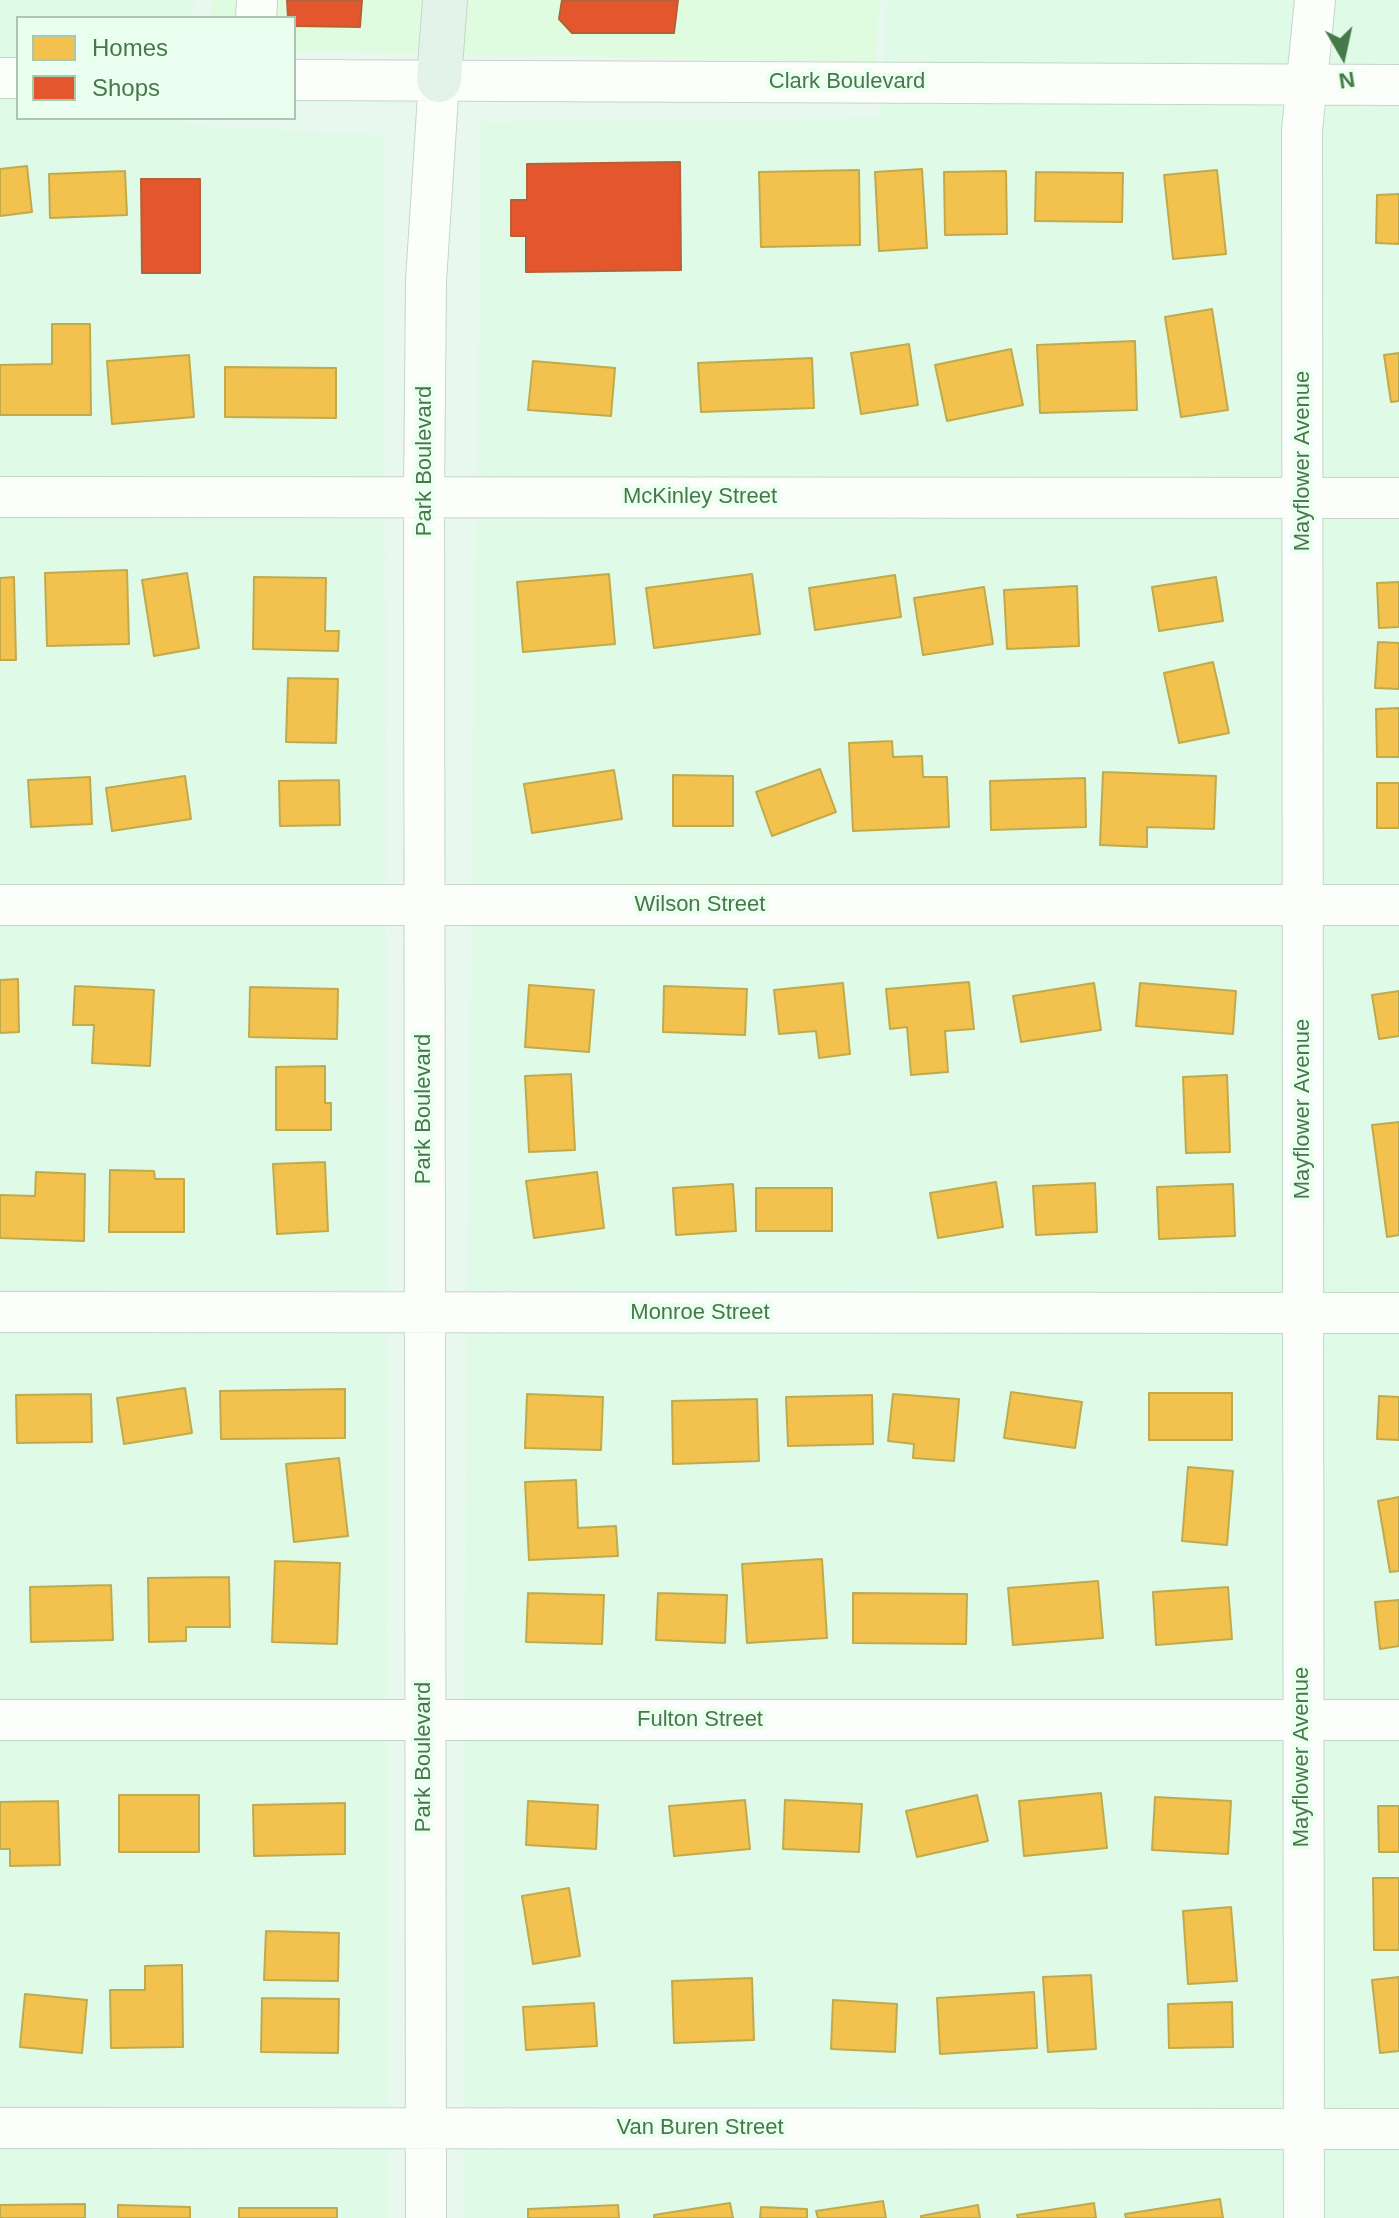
<!DOCTYPE html>
<style>
body{margin:0}
#map{position:relative;width:1399px;height:2218px;overflow:hidden;background:#e9f8ee;font-family:Arial,sans-serif}
canvas{display:block}
.legend{position:absolute;left:16px;top:16px;width:280px;height:104px;box-sizing:border-box;background:#ebfff1;border:2px solid #a9c9ae;margin:0;padding:10px 14px;list-style:none;font-size:24px;color:#477849}
.legend li{display:flex;align-items:center;gap:16px;height:40px}
.legend b{width:40px;border:2px solid #a9c9ae}
.north{position:absolute;left:1303px;top:16px;width:80px;height:80px;-webkit-text-stroke:6px #ebfff1;paint-order:stroke;rotate:171deg;font-size:22px;font-weight:700;line-height:32px;text-align:center;color:#477849}
.north::after{content:'';display:block;margin:auto;width:28px;height:36px;background:#477849;clip-path:polygon(50% 0,100% 100%,50% 72%,0 100%)}
</style>
<div id="map">
<canvas width="1399" height="2218"></canvas>
<ul class="legend">
<li><b style="height:22px;background:#f2c14e"></b>Homes</li>
<li><b style="height:22px;background:#e4572e"></b>Shops</li>
</ul>
<div class="north">N</div>
</div>
<script>
const context = document.querySelector('canvas').getContext('2d');
context.lineJoin = 'round';
function fill(path, color) { context.fillStyle = color; context.fill(path, 'evenodd'); }
const toPath = rows => new Path2D(rows.map(r => 'M' + r).join(''));
function stroke(path, color, width, dash) { context.strokeStyle = color; context.lineWidth = width; context.lineCap = dash ? 'butt' : 'round'; context.setLineDash(dash || []); context.stroke(path); }
function drawText(font, color, halo, rows, align = 'center') {
  context.font = font + ' Arial,sans-serif'; context.lineWidth = 8; context.setLineDash([]); context.textBaseline = 'middle'; context.strokeStyle = halo; context.fillStyle = color; for (const [text, x, y, turn = 0] of rows) {
    context.save(); context.translate(x, y); context.rotate((+turn || 0) * Math.PI / 180); context.textAlign = isNaN(turn) ? turn : align; if (halo) context.strokeText(text, 0, 0); context.fillText(text, 0, 0); context.restore();
  }
}
fill(toPath([
 [0,0,194,0,193,18,18,18,18,118,186,118,186,125,385,135,388,2218,0,2218],
 [887,0,1399,0,1399,2218,463,2218,467,1277,481,122,880,118]
]), '#dffae6');
fill(toPath([
 [212,0,880,0,875,62,294,51,294,18,211,18]
]), '#dffce1');
const homes = toPath([
 [27,166,32,212,0,216,0,169,27,166],
 [922,169,927,248,879,251,875,172,922,169],
 [859,170,860,245,761,247,759,172,859,170],
 [1217,170,1226,254,1173,259,1164,175,1217,170],
 [125,171,127,215,50,218,49,174,125,171],
 [1006,171,1007,234,945,235,944,172,1006,171],
 [1036,172,1123,173,1122,222,1035,221,1036,172],
 [1399,194,1399,244,1376,243,1377,195,1399,194],
 [1212,309,1228,410,1181,417,1165,317,1212,309],
 [52,324,90,324,91,415,0,415,0,365,52,364,52,324],
 [1135,341,1137,410,1040,413,1037,345,1135,341],
 [909,344,918,405,861,414,851,353,909,344],
 [1011,349,1023,405,947,421,935,365,1011,349],
 [1399,353,1399,401,1391,402,1384,355,1399,353],
 [189,355,194,417,112,424,107,361,189,355],
 [812,358,814,408,701,412,698,363,812,358],
 [533,361,615,368,611,416,528,410,533,361],
 [225,367,336,368,336,418,225,417,225,367],
 [127,570,129,644,47,646,45,573,127,570],
 [187,573,199,648,154,656,142,580,187,573],
 [609,574,615,644,523,652,517,582,609,574],
 [752,574,760,634,654,648,646,588,752,574],
 [895,575,901,617,815,630,809,588,895,575],
 [14,577,16,660,0,660,0,578,14,577],
 [254,577,326,578,325,631,339,631,338,651,253,649,254,577],
 [1216,577,1223,621,1159,631,1152,587,1216,577],
 [1399,582,1399,627,1379,628,1377,583,1399,582],
 [1077,586,1079,646,1007,649,1004,590,1077,586],
 [984,587,993,644,923,655,914,598,984,587],
 [1378,642,1399,643,1399,689,1375,688,1378,642],
 [1213,662,1229,733,1179,743,1164,673,1213,662],
 [288,678,338,679,336,743,286,742,288,678],
 [1399,708,1399,757,1377,757,1376,709,1399,708],
 [892,741,893,757,922,756,923,777,947,777,949,827,853,831,849,743,892,741],
 [820,769,836,812,772,836,756,792,820,769],
 [614,770,622,819,532,833,524,784,614,770],
 [1103,772,1216,776,1214,829,1147,827,1147,847,1100,845,1103,772],
 [673,775,733,776,733,826,673,826,673,775],
 [185,776,191,819,112,831,106,788,185,776],
 [90,777,92,824,31,827,28,780,90,777],
 [1085,778,1086,827,991,830,990,781,1085,778],
 [339,780,340,825,280,826,279,781,339,780],
 [1377,783,1399,783,1399,828,1377,828,1377,783],
 [18,979,19,1032,0,1033,0,980,18,979],
 [969,982,974,1029,945,1031,948,1072,911,1075,907,1027,890,1029,886,989,969,982],
 [843,983,850,1054,819,1058,816,1031,779,1034,774,990,843,983],
 [1094,983,1101,1030,1021,1042,1013,996,1094,983],
 [1140,983,1236,991,1233,1034,1136,1026,1140,983],
 [529,985,594,990,589,1052,525,1047,529,985],
 [75,986,154,990,150,1066,92,1063,94,1025,73,1025,75,986],
 [664,986,747,989,745,1035,663,1032,664,986],
 [250,987,338,989,337,1039,249,1037,250,987],
 [1399,991,1399,1036,1379,1039,1372,995,1399,991],
 [325,1066,325,1103,331,1103,331,1130,276,1130,276,1067,325,1066],
 [571,1074,575,1150,529,1152,525,1076,571,1074],
 [1227,1075,1230,1152,1186,1153,1183,1077,1227,1075],
 [1399,1122,1399,1235,1387,1237,1372,1125,1399,1122],
 [325,1162,328,1231,277,1234,273,1164,325,1162],
 [110,1170,154,1171,155,1179,184,1179,184,1232,109,1232,110,1170],
 [36,1172,85,1174,84,1241,0,1238,0,1195,35,1196,36,1172],
 [597,1172,604,1228,534,1238,526,1181,597,1172],
 [996,1182,1003,1227,938,1238,930,1193,996,1182],
 [1095,1183,1097,1232,1036,1235,1033,1186,1095,1183],
 [733,1184,736,1231,676,1235,673,1188,733,1184],
 [1233,1184,1235,1236,1159,1239,1157,1187,1233,1184],
 [756,1188,832,1188,832,1231,756,1231,756,1188],
 [185,1388,192,1433,124,1444,117,1398,185,1388],
 [345,1389,345,1438,221,1439,220,1391,345,1389],
 [1011,1392,1082,1402,1075,1448,1004,1438,1011,1392],
 [1149,1393,1232,1393,1232,1440,1149,1440,1149,1393],
 [91,1394,92,1442,17,1443,16,1395,91,1394],
 [527,1394,603,1397,601,1450,525,1448,527,1394],
 [893,1394,959,1399,954,1461,913,1458,914,1444,888,1441,893,1394],
 [872,1395,873,1444,788,1446,786,1397,872,1395],
 [1379,1396,1399,1397,1399,1440,1377,1439,1379,1396],
 [757,1399,759,1461,673,1464,672,1401,757,1399],
 [339,1458,348,1536,294,1542,286,1464,339,1458],
 [1188,1467,1233,1471,1227,1545,1182,1541,1188,1467],
 [576,1480,578,1528,616,1526,618,1556,529,1560,525,1482,576,1480],
 [1399,1497,1399,1571,1390,1572,1378,1501,1399,1497],
 [822,1559,827,1638,747,1643,742,1564,822,1559],
 [275,1561,340,1563,337,1644,272,1642,275,1561],
 [229,1577,230,1627,186,1627,186,1641,149,1642,148,1578,229,1577],
 [1098,1581,1103,1638,1013,1645,1008,1588,1098,1581],
 [111,1585,113,1640,31,1642,30,1587,111,1585],
 [1228,1587,1232,1639,1156,1645,1153,1592,1228,1587],
 [528,1593,604,1595,602,1644,526,1642,528,1593],
 [658,1593,727,1595,725,1643,656,1640,658,1593],
 [853,1593,967,1594,966,1644,853,1643,853,1593],
 [1399,1600,1399,1646,1380,1649,1375,1602,1399,1600],
 [1101,1793,1107,1848,1024,1856,1019,1801,1101,1793],
 [119,1795,199,1795,199,1852,119,1852,119,1795],
 [977,1795,988,1841,917,1857,906,1811,977,1795],
 [1155,1797,1231,1801,1228,1854,1152,1850,1155,1797],
 [745,1800,750,1849,674,1856,669,1806,745,1800],
 [785,1800,862,1804,859,1852,783,1849,785,1800],
 [58,1801,60,1865,10,1866,10,1849,0,1849,0,1802,58,1801],
 [528,1801,598,1805,596,1849,526,1845,528,1801],
 [345,1803,345,1854,254,1856,253,1805,345,1803],
 [1378,1806,1399,1806,1399,1852,1379,1852,1378,1806],
 [1373,1878,1399,1878,1399,1950,1374,1950,1373,1878],
 [569,1888,580,1956,533,1964,522,1896,569,1888],
 [1231,1907,1237,1981,1188,1984,1183,1911,1231,1907],
 [266,1931,339,1933,338,1981,264,1980,266,1931],
 [182,1965,183,2047,111,2048,110,1990,145,1990,145,1966,182,1965],
 [1091,1975,1096,2049,1048,2052,1043,1977,1091,1975],
 [1399,1977,1399,2051,1380,2053,1372,1980,1399,1977],
 [752,1978,754,2040,674,2043,672,1981,752,1978],
 [1034,1992,1037,2048,940,2054,937,1998,1034,1992],
 [25,1994,87,2000,82,2053,20,2047,25,1994],
 [262,1998,339,1999,338,2053,261,2052,262,1998],
 [833,2000,897,2004,895,2052,831,2049,833,2000],
 [1232,2002,1233,2047,1169,2048,1168,2004,1232,2002],
 [594,2003,597,2046,526,2050,523,2007,594,2003],
 [1220,2199,1223,2218,1126,2218,1125,2214,1220,2199],
 [883,2201,886,2218,818,2218,816,2211,883,2201],
 [730,2203,733,2218,654,2218,654,2215,730,2203],
 [1094,2203,1096,2218,1018,2218,1017,2215,1094,2203],
 [85,2204,85,2218,0,2218,0,2205,85,2204],
 [118,2205,190,2207,190,2218,118,2218,118,2205],
 [618,2205,619,2218,528,2218,528,2209,618,2205],
 [978,2205,980,2218,921,2218,921,2216,978,2205],
 [761,2207,807,2209,807,2218,760,2218,761,2207],
 [239,2208,337,2208,337,2218,239,2218,239,2208]
]);
fill(homes, '#f2c14e');
stroke(homes, '#bfab4c', 2);
const shops = toPath([
 [287,0,362,0,360,27,294,26,294,18,288,18,287,0],
 [562,0,678,0,674,33,572,33,559,19,562,0],
 [680,162,681,270,526,272,526,236,511,236,511,200,527,200,527,164,680,162],
 [141,179,200,179,200,273,142,273,141,179]
]);
fill(shops, '#e4572e');
stroke(shops, '#b56136', 2);
const minor = toPath([
 [256,18,257,0],
 [0,78,18,78],
 [294,80,1399,85],
 [0,497,1399,498],
 [0,905,1399,905],
 [0,1312,1399,1313],
 [0,1720,1399,1720],
 [0,2128,1399,2129],
 [426,2218,424,497,426,281,439,80],
 [1304,2218,1302,131,1315,0]
]);
const major = toPath([
 [439,80,445,0]
]);
stroke(minor, '#c4d7c6', 42);
stroke(major, '#c4d7c6', 46);
stroke(minor, '#fcfefc', 40);
stroke(major, '#e4f3e9', 44);
drawText('22px', '#477849', '#ebfff1', [
 ["Clark Boulevard",847,82],
 ["Park Boulevard",425,461,-90],
 ["Mayflower Avenue",1303,461,-90],
 ["McKinley Street",700,497],
 ["Wilson Street",700,905],
 ["Park Boulevard",424,1109,-90],
 ["Mayflower Avenue",1303,1109,-90],
 ["Monroe Street",700,1313],
 ["Fulton Street",700,1720],
 ["Park Boulevard",424,1757,-90],
 ["Mayflower Avenue",1302,1757,-90],
 ["Van Buren Street",700,2128]
]);
</script>
